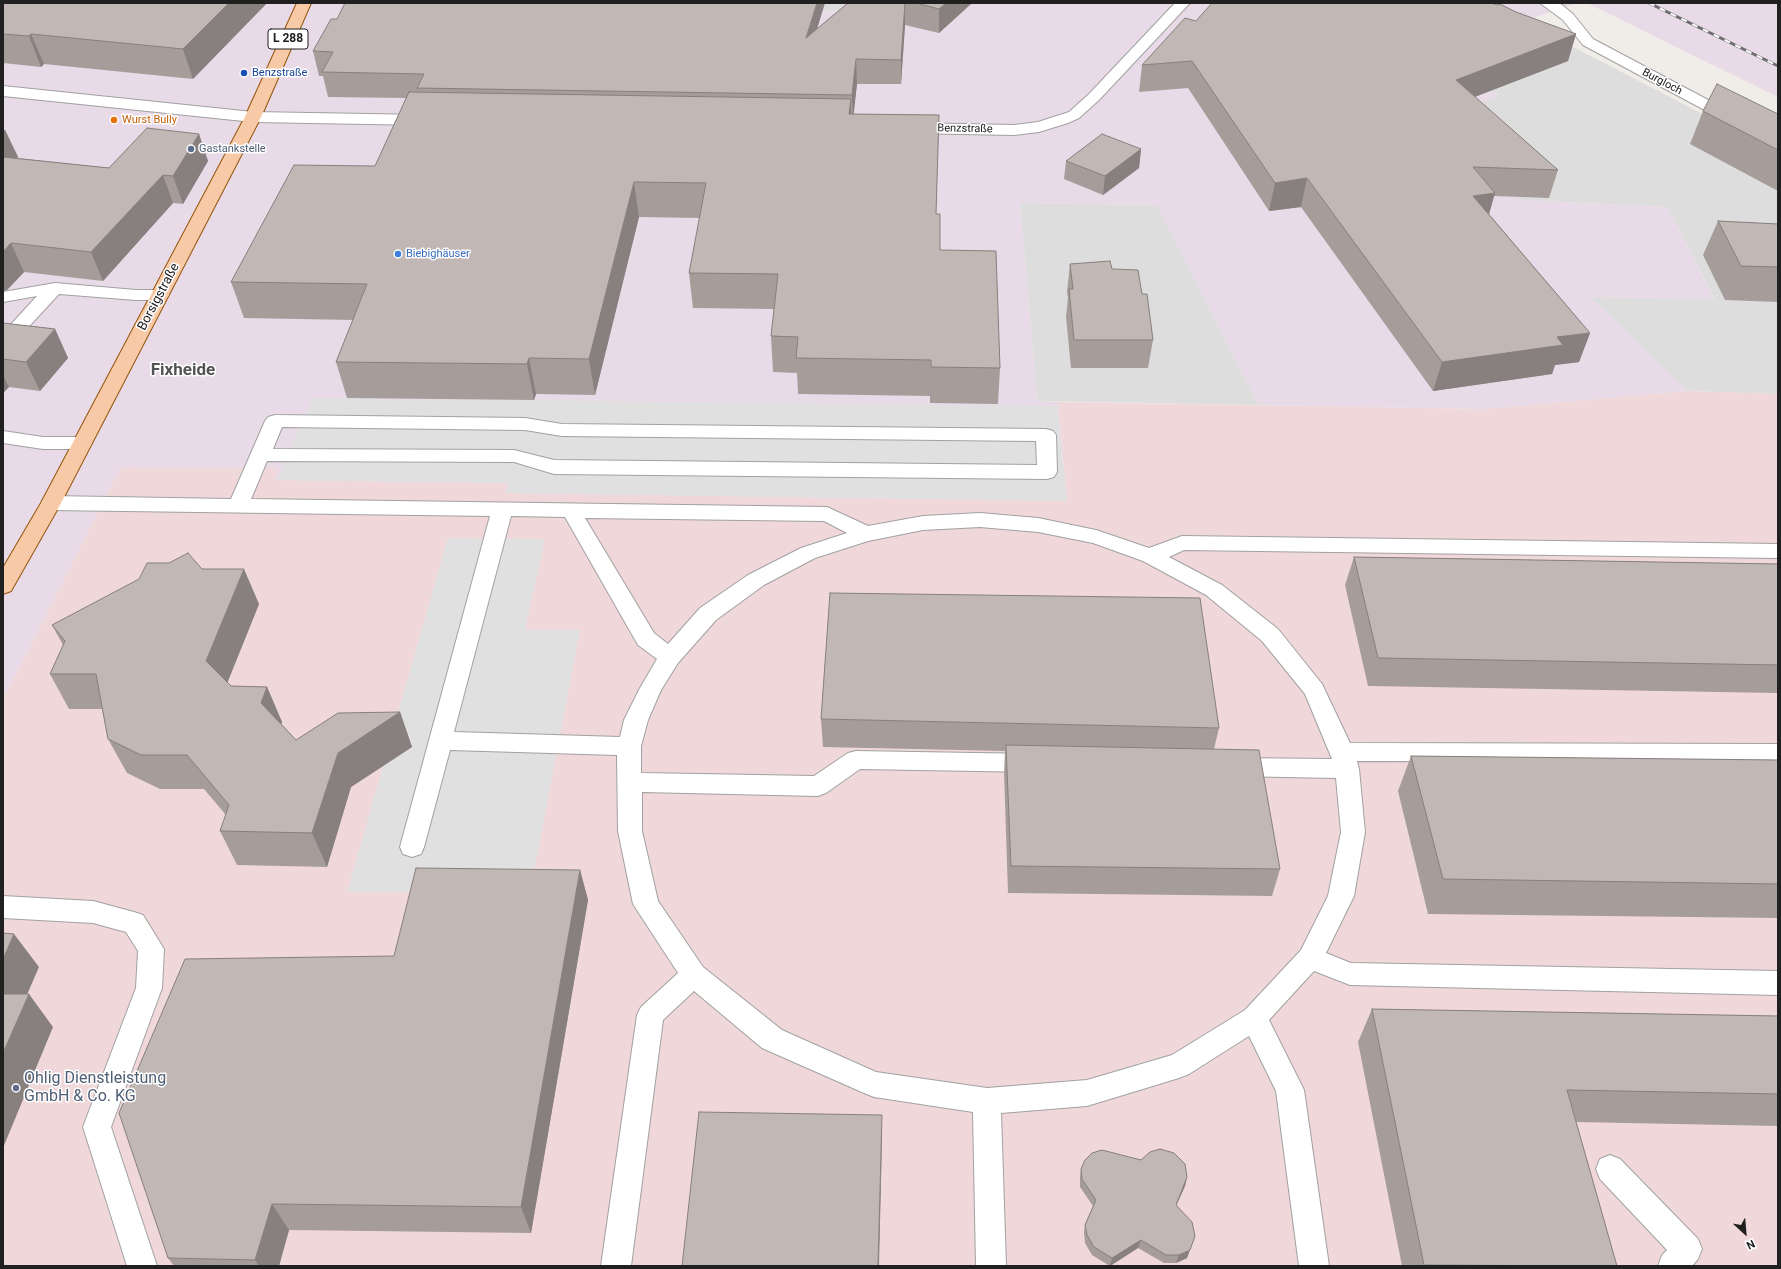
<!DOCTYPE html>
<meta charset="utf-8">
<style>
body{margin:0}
#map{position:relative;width:1781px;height:1269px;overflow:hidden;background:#f0ece7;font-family:Roboto,sans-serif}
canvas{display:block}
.frame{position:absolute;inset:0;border:4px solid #202020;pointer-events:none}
.north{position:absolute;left:1725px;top:1213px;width:40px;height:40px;-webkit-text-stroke:3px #fff;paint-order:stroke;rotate:154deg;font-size:11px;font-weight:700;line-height:16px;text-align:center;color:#202020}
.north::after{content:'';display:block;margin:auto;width:14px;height:18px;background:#202020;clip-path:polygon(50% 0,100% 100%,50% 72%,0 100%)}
</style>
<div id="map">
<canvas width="1781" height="1269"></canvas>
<div class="frame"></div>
<div class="north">N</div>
</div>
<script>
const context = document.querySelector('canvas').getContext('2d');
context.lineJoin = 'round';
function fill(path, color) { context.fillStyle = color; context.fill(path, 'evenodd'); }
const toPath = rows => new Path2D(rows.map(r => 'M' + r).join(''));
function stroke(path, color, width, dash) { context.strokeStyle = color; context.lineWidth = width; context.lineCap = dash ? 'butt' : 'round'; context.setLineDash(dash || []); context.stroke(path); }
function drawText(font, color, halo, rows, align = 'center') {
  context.font = font + ' Roboto,sans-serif'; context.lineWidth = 3; context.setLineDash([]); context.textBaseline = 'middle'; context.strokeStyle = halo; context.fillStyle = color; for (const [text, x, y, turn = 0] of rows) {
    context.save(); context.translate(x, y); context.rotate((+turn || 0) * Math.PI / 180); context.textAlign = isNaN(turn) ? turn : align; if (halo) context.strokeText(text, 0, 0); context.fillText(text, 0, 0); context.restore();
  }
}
fill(toPath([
 [691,3,862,3,860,13],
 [1523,21,1778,153,1778,394,1687,391,1589,297,1714,298,1667,207,1518,200,1509,179,1461,109,1499,96,1434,58],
 [1020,203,1157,205,1259,405,1037,401]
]), '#deddde');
fill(toPath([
 [1687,391,1778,394,1778,1266,3,1266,3,699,121,467,280,468,276,480,508,483,506,493,1067,501,1058,402,1485,409]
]), '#f0d8da');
fill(toPath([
 [3,3,691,3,860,13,862,3,1573,3,1574,4,1523,21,1434,58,1500,96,1462,109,1509,179,1518,200,1667,207,1714,299,1590,297,1687,391,1485,409,1259,405,1157,205,1020,203,1037,401,1058,402,1067,501,505,493,508,483,275,480,279,468,121,467,3,699],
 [1587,3,1772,3,1778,6,1778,97]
]), '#e9dae8');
fill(toPath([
 [313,398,1057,406,1067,501,506,493,508,483,277,480],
 [448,538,545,539,525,630,580,630,530,893,347,892]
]), '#e0e0e0');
const service = toPath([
 [55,283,136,290,160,290,166,291,169,295,166,299,160,300,136,300,59,294,9,348,3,350,3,333,37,296,3,302,3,292,55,283],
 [275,415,525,418,562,424,1046,429,1053,431,1056,435,1057,472,1054,477,1047,479,554,474,514,462,267,461,251,499,827,507,868,526,923,516,980,513,1038,518,1096,530,1149,548,1182,536,1778,544,1778,558,1184,550,1169,557,1222,585,1278,629,1322,684,1350,743,1778,744,1778,762,1357,761,1359,769,1365,832,1354,896,1326,953,1351,963,1778,971,1778,995,1350,985,1314,971,1269,1020,1304,1090,1329,1266,1299,1266,1276,1091,1249,1036,1189,1074,1179,1078,1087,1106,1001,1113,1006,1266,976,1266,973,1112,874,1097,864,1093,762,1048,694,991,663,1020,631,1266,601,1266,637,1015,641,1007,678,973,633,904,618,831,617,755,450,750,424,847,421,854,412,857,403,854,400,847,490,516,51,510,44,508,41,503,44,498,51,496,231,499,265,421,268,417,275,415],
 [282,427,525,430,562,436,1036,441,1037,465,554,460,514,450,273,449,282,427],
 [511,516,565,517,638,645,657,659,640,688,624,720,620,737,454,732,511,516],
 [585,518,824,521,847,533,801,548,748,575,700,608,668,644,654,633,585,518],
 [980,527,1038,532,1093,543,1143,561,1206,595,1262,641,1305,694,1332,759,1233,758,1225,760,1221,767,1225,774,1233,776,1336,778,1341,832,1328,896,1301,950,1245,1010,1172,1055,1087,1080,987,1088,876,1072,782,1030,703,967,658,901,642,831,642,792,818,796,826,793,860,769,1035,772,1043,770,1047,763,1043,756,1035,754,856,751,848,753,814,776,641,773,641,746,648,720,661,690,678,663,716,620,764,585,815,558,868,541,923,530,980,527],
 [3,431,43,437,82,437,89,438,92,443,89,448,82,449,43,449,3,443,3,431],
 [3,896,93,901,134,912,143,915,164,949,162,988,111,1127,157,1266,127,1266,83,1127,136,988,138,951,126,932,93,923,3,918,3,896],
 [1610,1155,1620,1159,1698,1239,1702,1249,1698,1259,1692,1266,1658,1266,1662,1255,1667,1250,1600,1179,1596,1169,1600,1159,1610,1155]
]);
const minor = toPath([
 [1175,3,1190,3,1099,100,1079,118,1068,123,1039,132,1014,135,908,133,902,131,900,128,902,125,908,123,1014,125,1038,122,1069,112,1089,94,1175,3],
 [1540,3,1558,3,1562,5,1573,14,1593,39,1778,137,1778,148,1772,146,1583,45,1563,20,1540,3],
 [3,86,253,112,425,115,430,117,433,120,430,123,425,125,253,122,3,96,3,86]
]);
const primary = toPath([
 [297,3,311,3,261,117,61,503,11,591,3,594,3,568,41,503,245,117,297,3]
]);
stroke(service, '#a1a1a1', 2);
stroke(minor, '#a1a1a1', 2);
stroke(primary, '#945309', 2);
fill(service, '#fff');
fill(minor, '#fff');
fill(primary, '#f7c9a6');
const rail = toPath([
 [1649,3,1778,66]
]);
stroke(rail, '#6e6e6e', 3);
stroke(rail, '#fff', 2, [6]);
fill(toPath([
 [3,3,267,3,193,79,44,64,41,67,3,63],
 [848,3,972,3,939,33,905,25,901,84,857,84,853,114,939,115,936,214,940,250,1000,368,998,404,930,403,930,396,798,394,797,373,773,372,771,336,774,309,693,308,689,273,700,218,639,217,595,395,536,394,534,400,347,398,336,362,353,320,244,318,231,282,375,166,406,98,328,97,323,76,319,76,313,51,818,28],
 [1516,12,1576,34,1568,61,1475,97,1558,170,1549,198,1494,196,1489,214,1590,333,1579,362,1555,365,1552,374,1433,391,1301,207,1269,211,1188,88,1139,92,1142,65,1196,21],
 [1703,111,1778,114,1778,191,1690,144],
 [3,129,5,130,18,157,17,158,109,168,199,134,208,161,183,204,173,203,103,281,24,272,7,290,3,291],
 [1141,149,1139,168,1103,195,1064,179,1066,161],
 [1718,221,1778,224,1778,302,1725,300,1703,255],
 [1070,264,1112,269,1142,294,1153,340,1148,368,1071,368,1066,317,1068,298,1067,292],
 [3,323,55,329,68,358,40,391,9,387,3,393],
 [1354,557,1778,564,1778,693,1368,686,1345,585],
 [202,569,259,604,227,683,231,686,267,687,282,722,281,724,296,740,400,712,412,747,351,787,327,867,237,865,220,831,226,815,204,789,160,789,127,773,108,739,102,709,69,709,50,674,63,645,52,625],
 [821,719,1219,728,1214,749,1280,869,1272,896,1008,893,1004,773,1005,751,823,747],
 [1411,756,1778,760,1778,918,1428,914,1398,791],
 [580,870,588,900,531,1233,289,1230,279,1266,174,1266,168,1258,394,956],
 [1372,1009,1778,1016,1778,1126,1576,1122,1617,1266,1402,1266,1358,1042],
 [1081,1169,1187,1177,1185,1186,1176,1205,1195,1236,1187,1258,1176,1263,1164,1263,1138,1248,1110,1266,1092,1255,1085,1243,1084,1233,1085,1225,1093,1206,1080,1187,1080,1177]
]), '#a69d9b');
fill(toPath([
 [229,3,267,3,193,79,183,49],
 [817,3,825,3,807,62,806,38],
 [905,3,905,25,901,84,901,60],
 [946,3,972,3,939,33,939,9],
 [31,34,44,64,41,67,29,36],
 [1576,34,1568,61,1448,107,1456,80],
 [856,59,857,84,853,120,852,95],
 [851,99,851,133,849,114],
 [5,130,18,157,3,171,3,132],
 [199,134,208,161,183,204,173,176],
 [1141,149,1139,168,1103,195,1105,176],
 [163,175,173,203,103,281,91,252],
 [1307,178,1301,207,1269,211,1275,183],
 [634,182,639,217,595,395,589,359],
 [1495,193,1487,221,1473,196],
 [11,243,24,272,7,290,3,291,3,252],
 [55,329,68,358,40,391,26,362],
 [1590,333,1579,362,1555,365,1552,374,1433,391,1442,362,1557,337],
 [529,358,536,394,534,400,527,364],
 [3,375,9,387,3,393],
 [244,569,259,604,222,696,206,661],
 [267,687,282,722,277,738,261,703],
 [400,712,412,747,351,787,327,867,312,833,338,753],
 [580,870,588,900,531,1233,521,1207],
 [14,934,39,967,13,1027,3,1014,3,959],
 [29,994,53,1027,3,1148,3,1053],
 [882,1115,882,1139,879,1266,878,1266],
 [1187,1177,1185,1186,1173,1213,1176,1205],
 [272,1204,289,1230,279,1266,259,1266,255,1260],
 [1195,1236,1187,1258,1176,1263,1179,1255],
 [1141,1240,1138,1248,1110,1266,1112,1258]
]), '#87807e');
const building = toPath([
 [3,3,229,3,183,49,31,34,29,36,3,34,3,3],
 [345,3,817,3,806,38,848,3,905,3,901,60,856,59,852,95,417,88,424,74,322,72,333,52,313,51,331,19,337,19,345,3],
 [916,3,946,3,939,9,916,3],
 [1212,3,1492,3,1497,5,1500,4,1516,12,1576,34,1456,80,1558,170,1473,167,1495,193,1473,196,1590,333,1557,337,1563,345,1442,362,1307,178,1275,183,1192,61,1142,65,1185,18,1196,21,1212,3],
 [1717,84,1778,114,1778,150,1703,111,1717,84],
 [409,92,851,99,849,114,939,115,936,214,940,214,940,250,996,251,1000,368,931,367,931,360,796,358,798,337,771,336,778,274,689,273,706,183,634,182,589,359,529,358,527,364,336,362,367,284,231,282,294,165,375,166,409,92],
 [147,128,199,134,173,176,163,175,91,252,11,243,3,252,3,157,109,168,147,128],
 [1102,134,1141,149,1105,176,1066,161,1102,134],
 [1718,221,1778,224,1778,267,1741,266,1718,221],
 [1110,261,1112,269,1138,270,1142,294,1147,294,1153,340,1074,340,1069,289,1073,289,1070,264,1110,261],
 [3,323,55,329,26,362,3,359,3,323],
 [188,553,202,569,244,569,206,661,231,686,267,687,261,703,296,740,338,713,400,712,338,753,312,833,220,831,229,805,187,755,141,755,108,739,96,674,50,674,65,641,52,625,139,579,147,563,169,563,188,553],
 [1354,557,1778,564,1778,665,1378,658,1354,557],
 [830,593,1200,598,1219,728,821,719,830,593],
 [1006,745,1259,750,1280,869,1011,866,1006,745],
 [1411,756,1778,760,1778,884,1443,879,1411,756],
 [416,868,580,870,521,1207,272,1204,255,1260,168,1258,119,1113,185,959,394,956,416,868],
 [3,933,14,934,3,959,3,933],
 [3,994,29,994,3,1053,3,994],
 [1372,1009,1778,1016,1778,1094,1567,1090,1617,1266,1424,1265,1372,1009],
 [699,1112,882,1115,878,1266,682,1266,699,1112],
 [1160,1149,1174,1153,1185,1164,1187,1177,1176,1205,1192,1222,1195,1236,1190,1250,1179,1255,1166,1255,1141,1240,1112,1258,1094,1247,1087,1235,1085,1225,1096,1200,1082,1179,1081,1169,1085,1160,1092,1153,1102,1150,1141,1160,1150,1152,1160,1149]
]);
fill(building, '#c1b7b4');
stroke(building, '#87807e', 1);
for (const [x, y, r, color] of [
 [244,73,4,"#1a4fb4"],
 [114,120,4,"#e8710a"],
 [191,149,4,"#5c6f8a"],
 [398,254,4,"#3f7fe0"],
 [16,1088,4,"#5c6f8a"]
]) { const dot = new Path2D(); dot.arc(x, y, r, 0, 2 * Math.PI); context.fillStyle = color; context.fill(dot); stroke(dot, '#fff', 1.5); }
drawText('11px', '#164399', '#fff', [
 ["Benzstraße",252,73]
], 'left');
drawText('11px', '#202020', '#fff', [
 ["Burgloch",1662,82,28],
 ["Benzstraße",965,129,1]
]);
drawText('11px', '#c56008', '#fff', [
 ["Wurst Bully",122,120]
], 'left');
drawText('11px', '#4e5e75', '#fff', [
 ["Gastankstelle",199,149]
], 'left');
drawText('11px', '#366cbe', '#fff', [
 ["Biebighäuser",406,254]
], 'left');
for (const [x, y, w] of [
 [288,39,40]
]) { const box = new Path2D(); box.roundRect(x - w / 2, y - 10, w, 20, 3); context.fillStyle = '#fff'; context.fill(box); stroke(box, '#202020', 1); }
drawText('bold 12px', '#202020', null, [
 ["L 288",288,39]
]);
drawText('13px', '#202020', '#fff', [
 ["Borsigstraße",159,297,-62]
]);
drawText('16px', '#4e5e75', '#fff', [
 ["Ohlig Dienstleistung",24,1079],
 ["GmbH & Co. KG",24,1097]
], 'left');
drawText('bold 17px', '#535353', '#fff', [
 ["Fixheide",183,371]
]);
</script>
